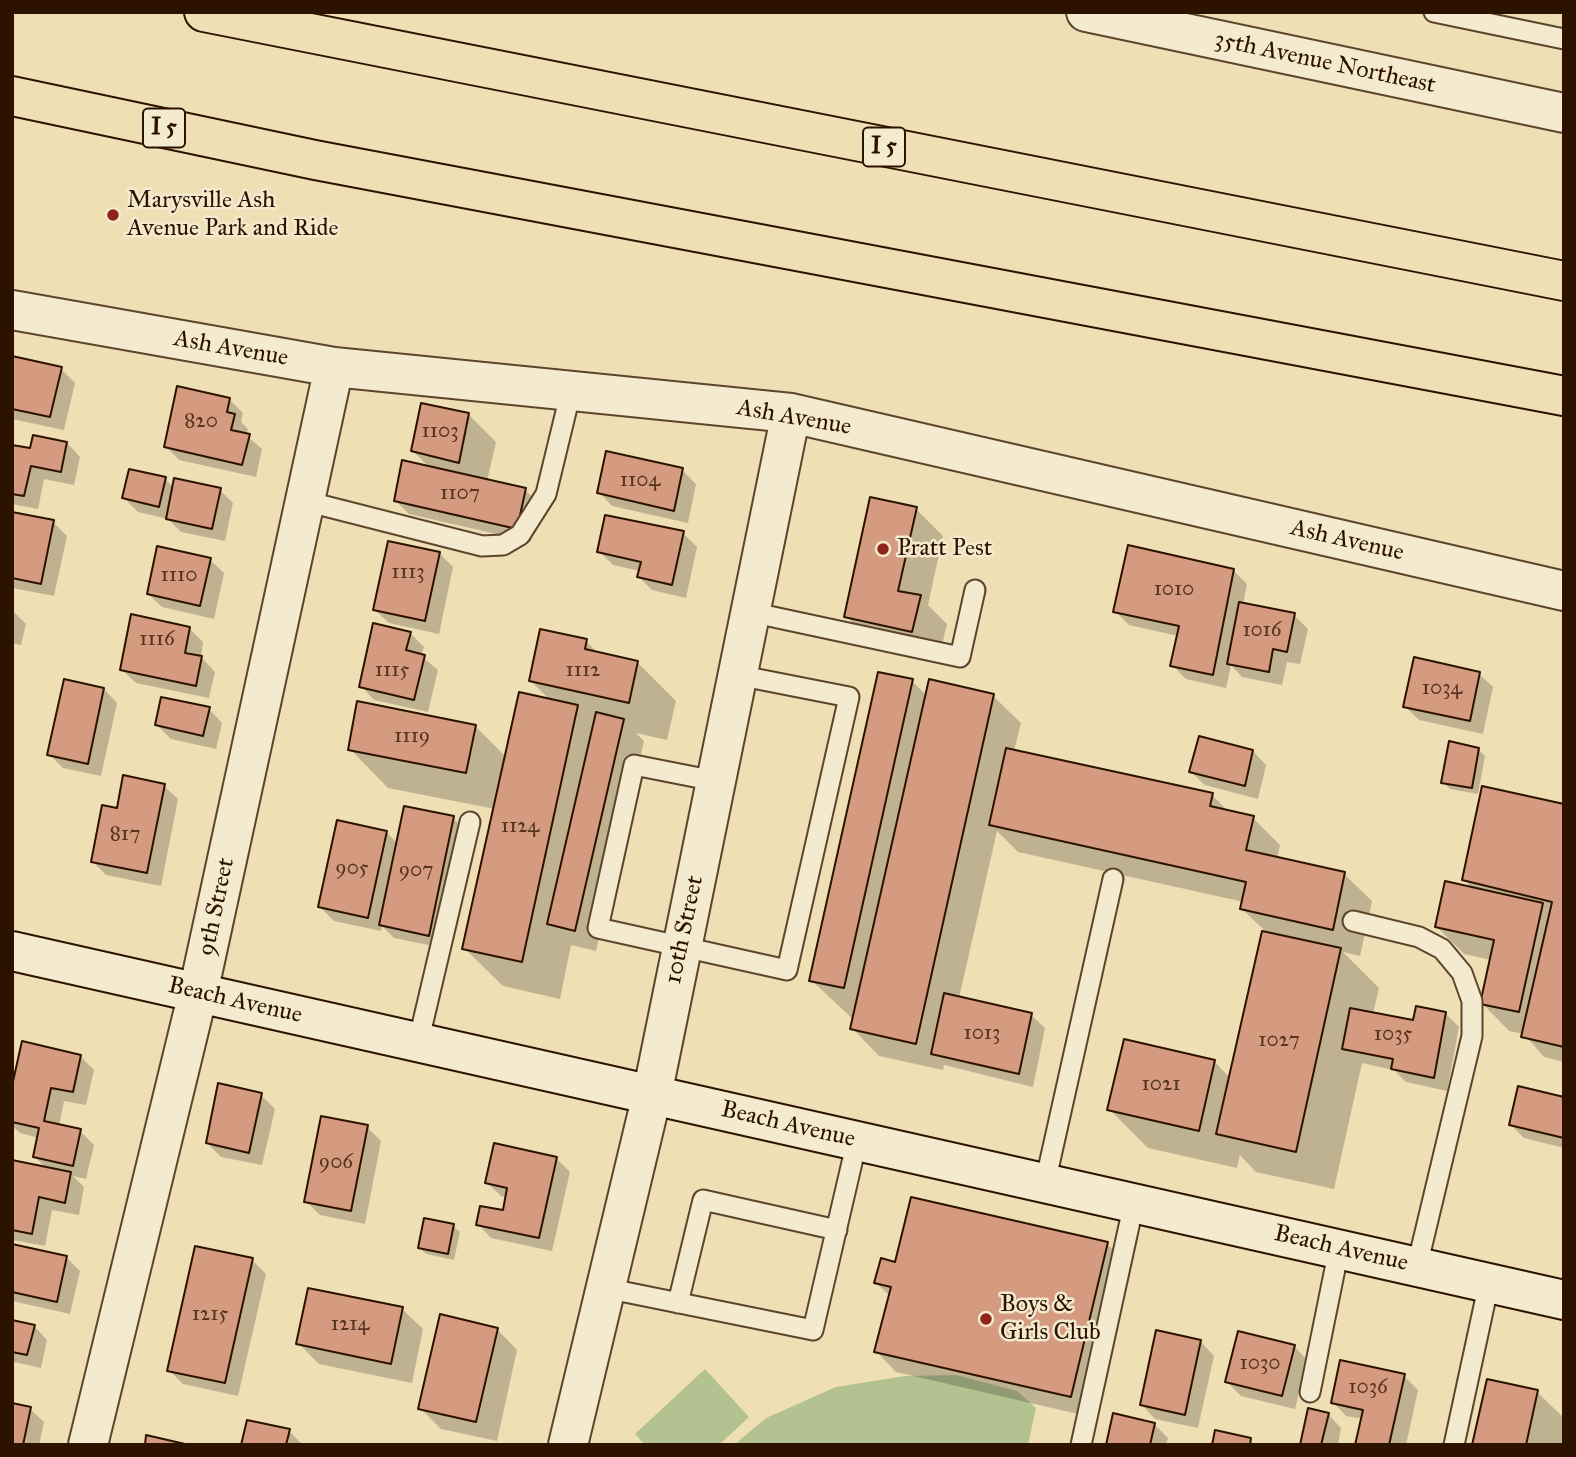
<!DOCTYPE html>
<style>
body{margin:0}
#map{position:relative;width:1576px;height:1457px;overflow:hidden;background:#eedfb5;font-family:"IM FELL Great Primer",serif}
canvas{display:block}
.frame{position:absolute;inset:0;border:14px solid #2d1200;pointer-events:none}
</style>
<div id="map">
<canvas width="1576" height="1457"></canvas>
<div class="frame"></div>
</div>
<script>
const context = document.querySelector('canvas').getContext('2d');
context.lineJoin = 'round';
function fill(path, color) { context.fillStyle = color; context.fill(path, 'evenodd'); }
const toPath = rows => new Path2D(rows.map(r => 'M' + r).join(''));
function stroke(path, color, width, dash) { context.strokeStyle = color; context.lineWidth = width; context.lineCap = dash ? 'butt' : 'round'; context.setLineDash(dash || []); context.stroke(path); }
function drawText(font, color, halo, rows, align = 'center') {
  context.font = font + ' "IM FELL Great Primer",serif'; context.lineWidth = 5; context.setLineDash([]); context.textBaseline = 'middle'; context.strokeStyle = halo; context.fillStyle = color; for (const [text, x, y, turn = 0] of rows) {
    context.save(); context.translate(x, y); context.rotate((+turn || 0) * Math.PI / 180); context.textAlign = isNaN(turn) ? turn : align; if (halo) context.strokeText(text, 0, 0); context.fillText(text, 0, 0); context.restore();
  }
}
fill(toPath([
 [705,1369,749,1417,719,1445,645,1445,635,1434],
 [956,1375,1017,1391,1036,1408,1028,1445,734,1445,766,1418,836,1387,905,1376]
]), '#b4c291');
fill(toPath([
 [12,358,61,369,75,383,64,430,12,419],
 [229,399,243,413,241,422,248,429,246,435,262,449,256,477,179,460,166,446],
 [469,415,496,442,487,481,525,490,539,503,531,542,409,514,395,500,430,468,413,451],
 [67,443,80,457,74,485,44,479,38,509,12,504,12,447,31,450],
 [682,470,696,484,688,523,612,506,599,492],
 [165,479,174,488,220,490,233,503,225,541,181,532,168,519,138,512,124,498],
 [916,509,943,536,928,605,947,624,939,658,873,644,846,616],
 [12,514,53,522,67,536,54,596,12,588],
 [683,533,697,547,686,598,652,590,639,577,640,571,613,565,599,551],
 [439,553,453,567,439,634,389,623,375,610],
 [210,560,224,573,214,619,162,607,148,594],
 [1233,570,1247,584,1243,604,1294,615,1308,629,1300,664,1287,662,1282,685,1242,677,1231,665,1226,688,1186,679,1172,665,1178,636,1129,625,1115,611],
 [12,610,26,624,21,645,12,643],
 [190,629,203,642,201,657,215,672,209,698,136,683,122,670],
 [410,633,424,647,421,656,438,670,428,712,374,700,361,686],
 [586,641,599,654,637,662,676,701,667,740,636,733,644,741,596,951,571,945,560,999,503,986,464,948,495,809,388,788,350,749,475,726,506,757,551,701,531,681],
 [1479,674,1493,687,1483,734,1419,720,1405,706],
 [912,681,927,696,993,696,1021,723,1014,751,1212,795,1230,813,1253,818,1280,845,1277,859,1344,874,1372,901,1360,956,1343,952,1379,988,1373,1014,1415,1022,1446,1014,1459,1027,1447,1091,1406,1082,1394,1070,1362,1063,1334,1189,1256,1172,1240,1155,1237,1168,1148,1148,1109,1109,1215,1062,1230,1078,1264,930,1242,909,1244,902,1018,852,997,831,959,998,1031,1015,1045,1028,1033,1087,944,1065,943,1070,879,1056,852,1028,854,1020,811,980],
 [104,689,117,703,101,776,63,768,49,754],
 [209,709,222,723,216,749,171,739,157,725],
 [1478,749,1485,756,1478,794,1450,789,1443,782],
 [1253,751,1266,765,1258,799,1205,785,1191,772],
 [164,786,178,799,161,886,106,875,93,862,118,810],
 [1564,806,1564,1062,1544,1057,1524,1034,1509,1031,1482,1003,1491,960,1464,954,1437,927,1473,889,1464,879],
 [453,818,467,832,443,948,394,938,382,926,381,931,334,921,320,907,386,832,398,844],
 [80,1056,94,1070,86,1105,64,1101,59,1126,80,1131,94,1145,86,1179,73,1176,84,1187,79,1215,52,1210,45,1246,12,1240,12,1162,47,1169,35,1157,39,1138,20,1133,12,1126,12,1094],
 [261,1095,275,1109,262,1165,221,1157,207,1143],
 [1564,1098,1564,1148,1524,1138,1511,1125],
 [367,1127,381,1141,365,1224,320,1215,306,1201],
 [556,1158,570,1172,552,1251,491,1238,478,1224,504,1213,507,1198,501,1196,487,1183],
 [453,1226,460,1232,454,1260,426,1254,419,1247],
 [1107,1244,1128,1264,1091,1417,896,1372,876,1351,890,1296,876,1283,896,1264],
 [12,1245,66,1257,80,1271,70,1314,12,1301],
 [252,1260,266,1274,238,1396,183,1384,169,1370],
 [402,1309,423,1329,412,1383,319,1364,298,1343],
 [12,1321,34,1326,47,1340,41,1368,14,1362,12,1370],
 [497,1329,517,1350,497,1441,441,1429,420,1408],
 [1201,1342,1214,1356,1198,1428,1155,1419,1142,1405],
 [1294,1346,1307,1360,1295,1409,1241,1396,1227,1382],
 [1404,1376,1418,1390,1406,1445,1357,1445,1363,1419,1346,1416,1333,1402],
 [1537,1392,1564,1418,1564,1445,1474,1445],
 [30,1409,44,1422,39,1445,12,1445],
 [1328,1414,1341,1428,1338,1445,1302,1445],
 [1154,1424,1168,1438,1166,1445,1108,1445],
 [289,1431,303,1445,243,1445]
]), '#0003');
const building = toPath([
 [12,356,62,367,50,417,12,409,12,356],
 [177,386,230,398,227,412,235,414,231,430,250,434,242,465,164,447,177,386],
 [421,403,469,413,459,463,411,451,421,403],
 [33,435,67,442,61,472,31,466,24,496,12,494,12,445,30,448,33,435],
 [606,451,683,468,674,511,597,493,606,451],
 [402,460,526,488,517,529,394,501,402,460],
 [129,469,166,477,159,507,122,498,129,469],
 [174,478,221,488,212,529,166,519,174,478],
 [870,497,917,507,898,591,921,595,912,632,844,617,870,497],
 [12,512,54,520,41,584,12,578,12,512],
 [605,515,684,531,672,585,637,577,641,562,597,552,605,515],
 [388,541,440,552,425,621,373,610,388,541],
 [1128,545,1234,569,1213,675,1170,666,1179,626,1113,612,1128,545],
 [157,546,211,558,200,606,147,594,157,546],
 [1239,602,1295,613,1287,652,1273,649,1269,672,1227,664,1239,602],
 [131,614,190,627,185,653,202,656,196,686,120,670,131,614],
 [373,623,411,632,406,650,425,655,414,700,359,687,373,623],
 [540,629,587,639,585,649,638,661,629,703,529,681,540,629],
 [1414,657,1480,672,1470,721,1403,707,1414,657],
 [878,672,913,679,844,988,809,981,878,672],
 [64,679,104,688,88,764,47,755,64,679],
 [929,679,994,694,916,1044,850,1029,929,679],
 [519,692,578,705,522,962,462,949,519,692],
 [161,697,210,707,203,736,155,725,161,697],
 [357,701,476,725,466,773,348,750,357,701],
 [596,712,624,719,575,931,547,924,596,712],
 [1199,736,1253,750,1245,786,1189,772,1199,736],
 [1449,741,1479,748,1472,788,1441,783,1449,741],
 [1006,748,1213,793,1210,806,1254,816,1246,850,1345,872,1333,930,1240,909,1246,882,989,825,1006,748],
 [123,775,165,784,147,873,91,862,102,805,117,808,123,775],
 [1482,786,1564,804,1564,1047,1521,1037,1552,902,1462,880,1482,786],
 [404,806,454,816,429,936,379,925,404,806],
 [337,820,387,831,368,918,318,907,337,820],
 [1445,881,1543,903,1519,1012,1480,1004,1494,940,1435,927,1445,881],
 [1262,931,1341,948,1296,1152,1216,1134,1262,931],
 [944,993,1032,1013,1019,1074,931,1054,944,993],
 [1416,1006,1446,1012,1434,1078,1391,1069,1393,1059,1342,1049,1350,1008,1413,1020,1416,1006],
 [1124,1039,1215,1060,1199,1131,1107,1110,1124,1039],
 [22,1041,81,1055,73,1092,51,1088,44,1121,81,1129,73,1166,33,1157,39,1128,12,1122,12,1086,22,1041],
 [218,1083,262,1093,249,1153,206,1143,218,1083],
 [1518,1086,1564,1097,1564,1138,1509,1125,1518,1086],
 [321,1116,368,1125,351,1211,304,1202,321,1116],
 [494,1143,557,1157,539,1238,476,1225,480,1206,503,1210,507,1188,485,1183,494,1143],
 [12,1160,71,1172,65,1203,39,1197,32,1234,12,1230,12,1160],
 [911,1197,1108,1242,1071,1397,874,1352,891,1287,874,1283,881,1258,895,1262,911,1197],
 [424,1218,454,1224,448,1254,418,1248,424,1218],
 [12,1244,67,1256,57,1302,12,1292,12,1244],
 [195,1246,253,1258,225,1383,167,1371,195,1246],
 [308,1288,403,1307,391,1364,296,1344,308,1288],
 [440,1314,498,1328,476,1422,418,1409,440,1314],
 [12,1320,35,1325,27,1355,12,1352,12,1320],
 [1156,1330,1201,1340,1185,1415,1140,1405,1156,1330],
 [1238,1331,1295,1345,1282,1396,1225,1382,1238,1331],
 [1340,1360,1405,1374,1389,1445,1355,1445,1363,1410,1331,1403,1340,1360],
 [1487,1379,1538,1390,1526,1445,1472,1445,1487,1379],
 [12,1403,31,1407,23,1445,12,1445,12,1403],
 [1308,1408,1329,1413,1321,1445,1300,1445,1308,1408],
 [1113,1413,1155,1423,1150,1445,1106,1445,1113,1413],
 [247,1420,290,1429,286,1445,241,1445,247,1420],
 [1215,1430,1251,1438,1250,1445,1212,1445,1215,1430],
 [146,1435,185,1444,185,1445,145,1445,146,1435]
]);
fill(building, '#d59b80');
stroke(building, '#2d1200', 2);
const lane = toPath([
 [1434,12,1564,39],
 [305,501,482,546,503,545,520,535,546,494,571,391],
 [750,612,960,657,975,590],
 [715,781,634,765,598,928,787,970,849,697,737,675],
 [1353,921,1419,937,1442,949,1462,973,1472,1001,1472,1036,1417,1266],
 [418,1043,470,822],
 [1045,1183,1113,879],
 [605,1288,813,1330,857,1141],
 [678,1303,703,1200,837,1230],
 [1310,1392,1339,1249],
 [1081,1445,1134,1203],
 [1454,1445,1489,1283]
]);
const street = toPath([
 [1086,12,1564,113],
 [12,310,334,367,791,413,1564,591],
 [88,1445,198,993,334,367],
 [568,1445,652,1095,791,413]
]);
const secondary = toPath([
 [12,951,1564,1300]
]);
const highway = toPath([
 [204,12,1564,281],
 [12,96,315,160,1564,396]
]);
stroke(lane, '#5d452d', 23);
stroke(street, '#5d452d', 42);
stroke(secondary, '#2d1200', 42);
stroke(highway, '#2d1200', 42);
stroke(lane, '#f4eacf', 19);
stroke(street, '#f4eacf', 38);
stroke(secondary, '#f4eacf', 38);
stroke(highway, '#eedfb5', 38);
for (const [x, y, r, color] of [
 [113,215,7,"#8f2418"],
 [883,549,7,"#8f2418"],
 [986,1319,7,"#8f2418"]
]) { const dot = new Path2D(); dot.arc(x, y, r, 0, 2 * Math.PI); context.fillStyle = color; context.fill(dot); stroke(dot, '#f4eacf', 2.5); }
drawText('21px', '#573420', null, [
 ["820",201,422],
 ["1103",440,432],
 ["1104",640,481],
 ["1107",460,494],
 ["1113",408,573],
 ["1110",179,576],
 ["1010",1174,590],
 ["1016",1262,631],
 ["1116",157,640],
 ["1115",392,671],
 ["1112",583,671],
 ["1034",1442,689],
 ["1119",412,737],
 ["1124",520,827],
 ["817",125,835],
 ["905",352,869],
 ["907",416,871],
 ["1013",982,1034],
 ["1035",1393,1035],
 ["1027",1279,1041],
 ["1021",1161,1085],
 ["906",336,1163],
 ["1215",210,1315],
 ["1214",350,1325],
 ["1030",1260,1364],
 ["1036",1368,1388]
]);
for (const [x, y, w] of [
 [164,128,42],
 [884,147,42]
]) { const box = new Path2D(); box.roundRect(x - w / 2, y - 19.5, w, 39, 5); context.fillStyle = '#f4eacf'; context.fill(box); stroke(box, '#2d1200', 2); }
drawText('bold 23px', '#2d1200', null, [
 ["I 5",164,128],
 ["I 5",884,147]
]);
drawText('24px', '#2d1200', '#f4eacf', [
 ["35th Avenue Northeast",1325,63,12],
 ["Ash Avenue",231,349,10],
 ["Ash Avenue",794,418,10],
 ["Ash Avenue",1347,541,13],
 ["9th Street",217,907,-78],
 ["10th Street",685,930,-78],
 ["Beach Avenue",235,1001,13],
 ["Beach Avenue",788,1125,13],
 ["Beach Avenue",1341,1249,13]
]);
drawText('24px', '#2d1200', '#f4eacf', [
 ["Marysville Ash",127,201],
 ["Avenue Park and Ride",127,229],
 ["Pratt Pest",897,549],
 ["Boys &",1000,1305],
 ["Girls Club",1000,1333]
], 'left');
</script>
